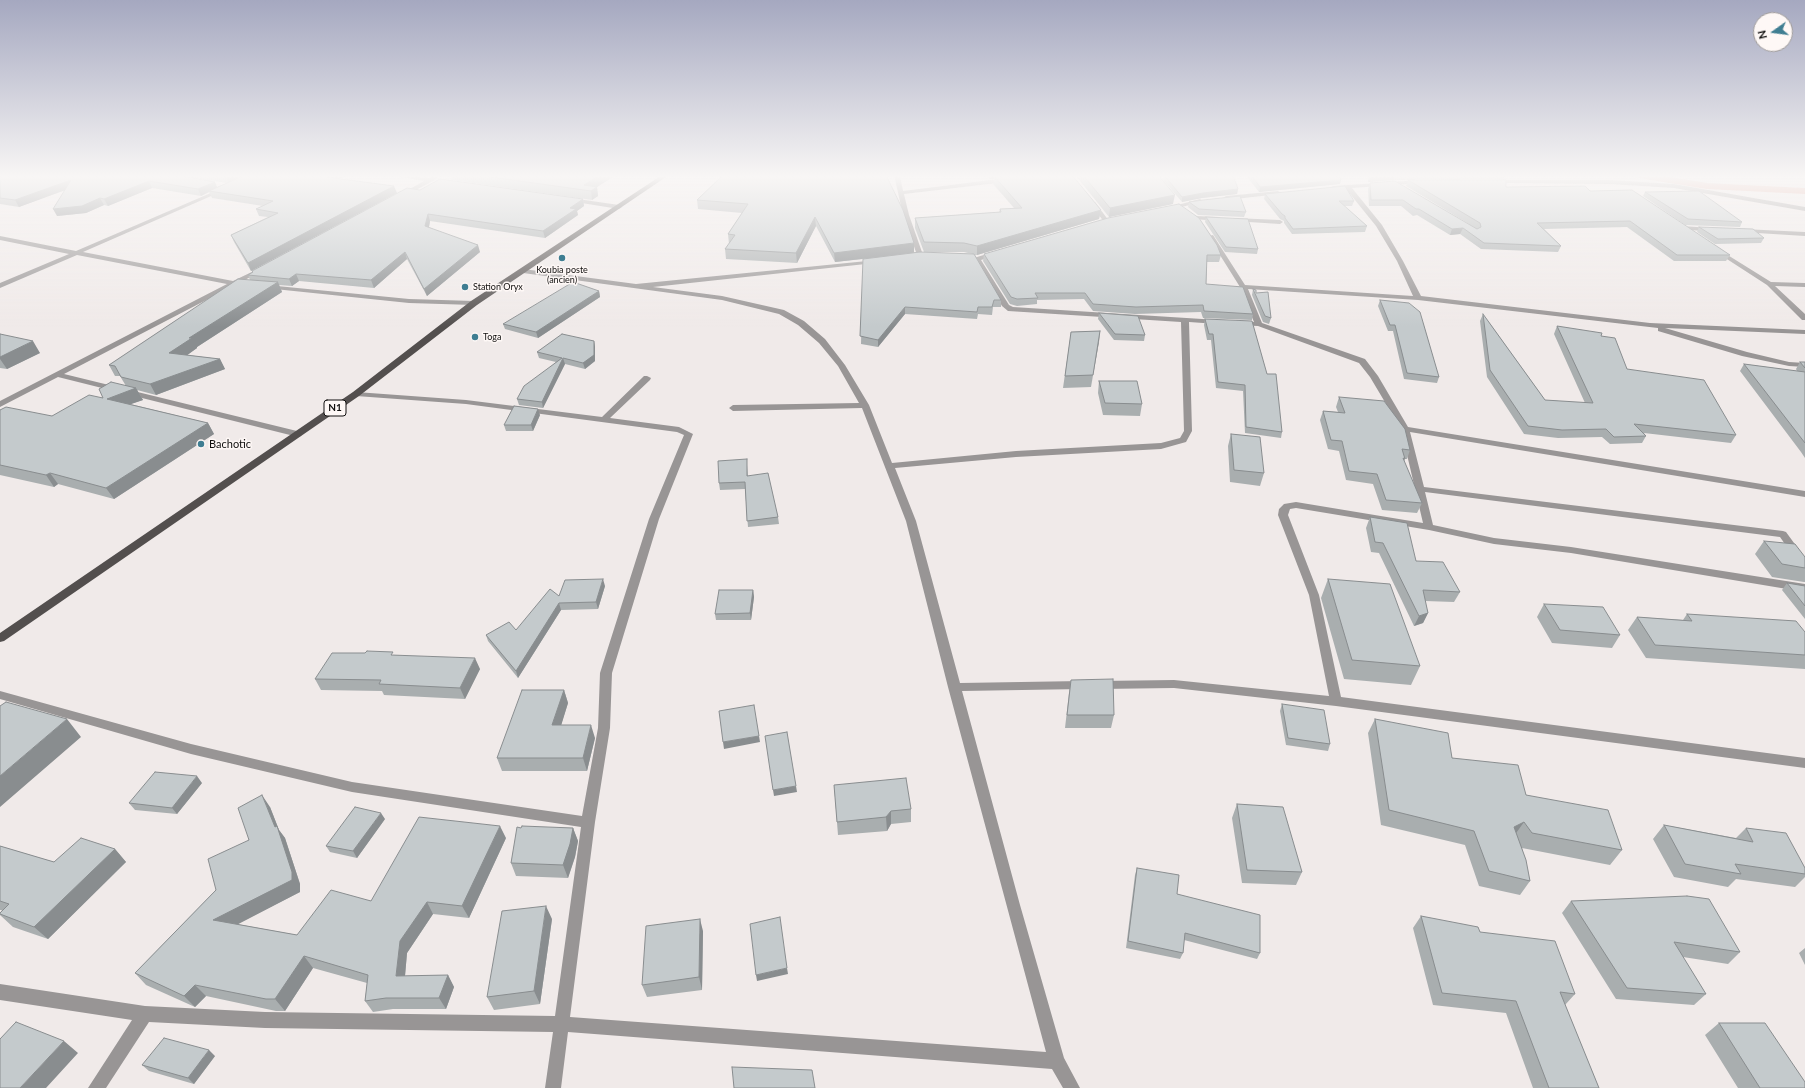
<!DOCTYPE html>
<style>
body{margin:0}
#map{position:relative;width:1805px;height:1088px;overflow:hidden;background:#f0eae9;font-family:Lato,sans-serif}
canvas{display:block}
.north{position:absolute;left:1753px;top:12px;width:40px;height:40px;box-sizing:border-box;background:#fef8f6;border:1px solid #9f9b99;border-radius:50%;rotate:256deg;font-size:11px;font-weight:700;line-height:16px;text-align:center;color:#100f0e}
.north::after{content:'';display:block;margin:auto;width:14px;height:18px;background:#3f7e92;clip-path:polygon(50% 0,100% 100%,50% 72%,0 100%)}
</style>
<div id="map">
<canvas width="1805" height="1088"></canvas>
<div class="north">N</div>
</div>
<script>
const context = document.querySelector('canvas').getContext('2d');
context.lineJoin = 'round';
const toPath = rows => new Path2D(rows.map(r => 'M' + r).join(''));
function stroke(path, color, width, dash) { context.strokeStyle = color; context.lineWidth = width; context.lineCap = dash ? 'butt' : 'round'; context.setLineDash(dash || []); context.stroke(path); }
function fill(path, color) { context.fillStyle = color; context.fill(path, 'evenodd'); }
function drawText(font, color, halo, rows, align = 'center') {
  context.font = font + ' Lato,sans-serif'; context.lineWidth = 3; context.setLineDash([]); context.textBaseline = 'middle'; context.strokeStyle = halo; context.fillStyle = color; for (const [text, x, y, turn = 0] of rows) {
    context.save(); context.translate(x, y); context.rotate((+turn || 0) * Math.PI / 180); context.textAlign = isNaN(turn) ? turn : align; if (halo) context.strokeText(text, 0, 0); context.fillText(text, 0, 0); context.restore();
  }
}
stroke(toPath([
 [1639,175,1707,186,1805,191]
]), '#e19585', 6);
fill(toPath([
 [389,175,429,178,434,175,441,175,433,181,401,198,398,196,399,195,424,181,389,175],
 [894,175,900,175,903,191,1006,178,1009,180,1006,182,904,194,909,215,923,255,920,257,917,255,903,215,894,175],
 [1421,180,1424,182,1423,183,1352,188,1382,225,1403,261,1421,296,1650,323,1805,330,1805,334,1665,328,1747,352,1789,362,1805,363,1805,367,1789,366,1742,356,1658,331,1658,328,1418,300,1248,289,1262,323,1365,359,1378,376,1408,427,1805,491,1805,497,1410,432,1424,487,1783,531,1786,532,1805,558,1805,568,1801,567,1780,537,1425,492,1433,525,1494,538,1571,547,1805,584,1805,592,1571,553,1494,544,1429,530,1296,508,1290,509,1288,515,1319,595,1341,697,1805,758,1805,768,1336,706,1174,688,1100,689,1096,688,1094,685,1096,682,1100,681,1174,680,1329,696,1309,595,1278,515,1279,509,1284,504,1296,502,1423,523,1401,429,1370,377,1359,363,1258,326,1237,325,1236,323,1240,321,1254,322,1240,287,1208,236,1213,235,1245,285,1413,296,1397,261,1376,226,1346,189,1333,190,1330,188,1333,186,1421,180],
 [1493,180,1609,180,1674,184,1805,207,1805,211,1674,188,1609,184,1491,183,1490,182,1493,180],
 [220,189,225,190,83,252,233,281,258,269,262,269,262,271,64,374,301,432,302,434,301,436,298,437,58,377,0,407,0,401,227,284,77,255,0,288,0,283,69,254,0,240,0,236,76,251,220,189],
 [1278,191,1281,193,1280,194,1226,200,1223,198,1226,196,1278,191],
 [571,198,619,205,622,207,619,209,569,201,569,199,571,198],
 [1200,199,1203,201,1202,202,1169,210,1166,208,1200,199],
 [1091,202,1095,202,1109,221,1108,222,1104,222,1090,203,1091,202],
 [1196,216,1219,217,1222,219,1219,221,1194,219,1194,217,1196,216],
 [1235,218,1280,220,1283,222,1280,224,1233,221,1233,219,1235,218],
 [1682,226,1712,228,1715,230,1712,232,1680,229,1680,227,1682,226],
 [1743,229,1805,232,1805,236,1741,232,1740,231,1743,229],
 [1718,249,1771,282,1805,283,1805,287,1775,286,1805,314,1805,320,1802,320,1767,285,1716,252,1716,250,1718,249],
 [997,251,999,252,999,254,981,260,1009,305,1013,307,1218,320,1222,322,1218,324,1189,322,1192,431,1186,442,1161,449,1016,457,895,468,916,521,960,683,1082,681,1086,682,1088,685,1086,688,1082,689,962,691,1020,905,1064,1058,1080,1088,1063,1088,1052,1069,568,1032,561,1088,545,1088,553,1032,265,1028,149,1022,106,1088,88,1088,132,1020,0,1000,0,984,145,1006,265,1012,555,1016,581,827,352,792,191,754,0,699,0,691,191,744,352,782,582,816,598,728,600,673,649,519,684,435,677,432,466,404,356,396,352,394,356,392,466,400,602,417,644,376,647,376,651,378,650,380,610,418,679,427,693,434,659,519,612,673,610,728,595,822,570,1017,1046,1052,948,687,906,521,862,408,733,411,729,408,733,405,859,403,838,366,819,343,798,325,779,314,722,300,523,273,520,271,523,269,636,284,877,260,877,262,875,263,653,287,722,296,784,310,804,321,825,339,845,365,869,405,892,463,1016,451,1161,443,1180,438,1184,431,1181,322,1008,311,1002,306,975,260,961,256,964,254,977,257,997,251],
 [267,285,409,299,474,301,478,303,474,305,409,303,265,288,265,286,267,285]
]), '#989595');
fill(toPath([
 [662,175,669,175,477,305,359,396,4,641,0,642,0,633,353,392,471,301,662,175]
]), '#534f4e');
fill(toPath([
 [0,175,347,175,339,179,397,193,251,271,234,242,231,235,268,217,259,216,256,209,263,206,212,198,209,192,201,196,152,188,108,206,104,205,86,213,57,216,64,190,19,207,0,204],
 [182,176,227,183,217,187],
 [451,175,616,175,597,187,598,196,592,200,452,180],
 [723,175,893,175,893,177,887,177,914,252,972,254,964,252,924,252,915,228,915,218,999,212,1000,209,1014,208,993,184,994,179,989,179,985,175,1158,175,1173,204,1109,217,1076,176,1072,175,1101,210,1099,219,977,255,975,255,1001,300,1001,307,993,307,992,315,978,314,977,319,905,314,878,347,861,344,863,259,835,262,816,226,797,263,726,259,725,249,729,244,728,234,742,213,698,209,697,200],
 [901,175,918,175,902,176],
 [1164,175,1238,189,1237,194,1202,198,1182,202,1163,180],
 [1249,175,1339,175,1340,184,1259,192,1248,178],
 [1368,175,1505,175,1503,179,1393,180,1368,182],
 [1408,180,1506,187,1590,191,1730,255,1726,261,1674,261,1627,227,1544,229,1561,246,1558,252,1481,249,1460,234,1450,235,1417,215,1413,216,1401,206,1369,206,1368,189,1370,183,1469,224,1406,186],
 [420,190,583,199,584,206,577,211,578,215,545,238,430,221,429,227,480,252,427,296,407,259,374,288,299,281,292,286,279,285,282,292,197,347,197,348,187,355,220,359,225,369,156,395,137,390,143,400,130,404,208,423,214,434,114,499,58,484,54,487,0,475,0,410,52,416,103,398,126,386,120,376,115,376,109,365,250,280,248,275],
 [1645,192,1742,222,1740,227,1685,225,1643,196],
 [1265,194,1354,201,1352,206,1344,206,1367,226,1365,232,1292,234,1284,223,1284,221,1280,219,1264,199],
 [1189,202,1246,212,1244,217,1198,215,1188,207],
 [1206,217,1258,249,1257,254,1225,252,1205,222],
 [1699,227,1764,238,1761,243,1715,244,1697,232],
 [984,254,1221,255,1219,262,1207,262,1206,284,1253,314,1252,320,1203,318,1201,312,1135,314,1093,311,1084,299,1037,300,1037,304,1017,306,1010,304,983,261],
 [1253,289,1271,318,1269,324,1263,322,1252,295],
 [599,291,600,297,538,338,505,329,503,324],
 [1380,300,1439,377,1437,383,1404,379,1393,331,1388,331,1378,306],
 [1099,313,1145,335,1144,341,1114,340,1098,319],
 [1483,314,1545,400,1585,403,1554,334,1557,326,1601,336,1627,369,1736,435,1731,443,1644,433,1646,436,1642,443,1610,444,1602,437,1558,438,1524,434,1487,377,1480,321],
 [1205,319,1282,432,1281,438,1245,433,1243,391,1216,388,1211,340,1207,340,1204,325],
 [1100,331,1091,387,1063,388,1071,332],
 [0,334,40,353,7,369,0,368],
 [594,341,595,347,595,361,585,369,565,364,543,408,519,405,517,399,556,362,539,358,537,352],
 [1800,362,1805,362,1805,458,1801,452,1740,371,1744,364,1797,371,1796,369],
 [1099,381,1142,404,1140,416,1103,415,1098,393],
 [1339,397,1410,450,1407,459,1405,459,1404,462,1422,503,1417,513,1382,510,1373,484,1346,480,1339,451,1328,449,1320,420,1323,411,1338,412,1336,407],
 [540,415,533,431,506,431,504,425],
 [1231,434,1264,473,1260,486,1230,482,1228,446],
 [747,465,748,476,778,517,779,524,748,527,745,489,720,490,719,483],
 [1370,517,1416,561,1460,592,1454,602,1425,601,1428,613,1423,623,1414,626,1379,553,1371,552,1366,528],
 [1764,541,1805,568,1805,582,1804,582,1772,577,1755,554],
 [1328,579,1420,666,1411,685,1344,679,1321,598],
 [1787,583,1805,586,1805,619,1782,590],
 [605,586,598,609,561,610,518,678,488,641,486,635,516,630,559,596],
 [753,590,754,597,751,620,716,620,715,614],
 [1544,604,1620,635,1612,648,1552,643,1537,617],
 [1687,614,1805,632,1805,669,1646,658,1628,630,1637,617,1683,620],
 [395,655,480,669,465,699,384,695,382,691,321,690,315,679],
 [1071,680,1114,715,1111,728,1065,728,1069,693],
 [564,690,568,703,561,725,595,738,587,771,502,771,497,758],
 [1282,704,1330,744,1328,751,1286,745,1280,711],
 [1375,719,1526,795,1622,850,1610,865,1522,848,1530,881,1520,895,1479,886,1465,845,1381,825,1368,733],
 [202,783,177,814,135,810,129,803],
 [834,785,911,809,911,822,891,824,887,831,838,835],
 [1237,804,1302,872,1296,885,1242,883,1232,818],
 [270,807,279,830,285,838,300,884,300,892,237,924,297,935,506,838,469,918,433,914,407,953,405,976,448,975,454,987,446,1009,393,1009,373,1012,365,1001,367,983,313,968,285,1011,276,1011,206,996,195,1007,146,985,135,973,216,890],
 [385,819,357,858,330,852,326,846],
 [1664,825,1736,838,1746,828,1805,874,1805,877,1795,887,1736,879,1728,887,1674,877,1653,839],
 [521,828,573,828,578,841,575,857,568,878,516,876,511,863],
 [0,846,54,862,115,849,126,862,48,939,13,927,0,915,0,913,2,910,0,910],
 [1137,868,1177,894,1260,953,1257,959,1184,940,1183,953,1180,959,1126,948,1135,875],
 [1571,901,1740,952,1728,964,1683,957,1706,994,1694,1005,1616,999,1562,913],
 [1421,916,1480,932,1575,994,1565,1005,1599,1088,1533,1088,1506,1013,1433,1005,1413,928],
 [552,919,540,1004,494,1010,487,997],
 [703,931,702,990,647,997,642,985],
 [1805,948,1805,965,1799,953],
 [1719,1023,1805,1088,1738,1088,1705,1035],
 [215,1056,194,1084,149,1071,142,1065]
]), '#a9aeaf');
fill(toPath([
 [230,175,248,175,229,183,226,177],
 [330,175,347,175,329,184,326,177],
 [600,175,616,175,597,187,598,196,592,200,591,191,584,185],
 [989,175,1025,175,994,176,994,179,989,179],
 [1370,175,1394,175,1393,180,1368,182],
 [71,180,74,187,19,207,15,200],
 [1341,180,1340,184,1259,192,1260,187],
 [149,181,152,188,108,206,104,199],
 [215,182,218,189,209,191,209,192,201,196,198,189],
 [394,186,397,193,251,271,248,263],
 [1238,189,1237,194,1202,198,1182,202,1182,197,1203,193],
 [1175,195,1173,204,1109,217,1110,208],
 [100,198,104,205,86,213,57,216,53,209],
 [583,199,584,206,577,211,578,215,545,238,543,231,570,208],
 [1101,210,1099,219,977,255,977,246],
 [428,214,430,221,428,232,425,226],
 [815,217,816,226,797,263,796,253],
 [1463,228,1460,234,1450,235,1452,229],
 [914,243,914,253,835,262,834,253],
 [478,245,480,252,427,296,424,289],
 [405,252,407,259,374,288,371,280],
 [296,274,299,281,292,286,289,279],
 [278,282,282,292,197,347,197,348,175,364,169,353,189,338],
 [599,291,600,297,538,338,536,332],
 [905,307,905,314,878,347,878,340],
 [1100,331,1099,342,1091,387,1093,375],
 [33,341,40,353,7,369,0,359,0,357],
 [594,341,595,347,595,361,585,369,583,363],
 [563,358,565,364,543,408,542,402],
 [220,359,225,369,156,395,150,384],
 [136,388,143,400,114,410,107,399],
 [538,409,540,415,533,431,531,425],
 [208,423,214,434,114,499,106,488],
 [50,473,58,484,54,487,46,475],
 [603,579,605,586,598,609,596,602],
 [753,590,754,597,751,620,750,613],
 [559,603,561,610,518,678,516,671],
 [1428,613,1423,623,1414,626,1419,616],
 [475,658,480,669,465,699,460,688],
 [564,690,568,703,557,739,552,725],
 [67,719,81,737,0,807,0,776],
 [591,725,595,738,587,771,583,758],
 [759,736,760,742,724,749,723,742],
 [197,776,202,783,177,814,172,808],
 [796,786,797,792,774,796,773,790],
 [262,795,270,807,279,830,285,838,300,884,300,892,223,932,213,920,275,827],
 [891,811,891,824,887,831,886,817],
 [381,813,385,819,357,858,353,851],
 [1524,822,1514,836,1514,827],
 [500,826,506,838,469,918,462,906],
 [573,828,578,841,575,857,568,878,563,865],
 [115,849,126,862,48,939,34,927],
 [427,902,433,914,407,953,404,987,396,976,400,941],
 [546,906,552,919,540,1004,534,991],
 [700,919,703,931,702,990,699,977],
 [304,956,313,968,285,1011,275,999],
 [787,968,788,974,757,981,756,975],
 [448,975,454,987,446,1009,439,998],
 [195,985,206,996,195,1007,184,996],
 [64,1041,78,1053,46,1088,20,1088],
 [209,1050,215,1056,194,1084,188,1078]
]), '#898d8f');
const building = toPath([
 [0,175,177,175,215,182,198,189,149,181,104,199,100,198,82,206,53,209,71,180,15,200,0,198,0,175],
 [216,175,230,175,226,177,216,175],
 [245,175,330,175,326,177,394,186,248,263,231,235,278,213,256,209,273,201,209,191,245,175],
 [477,175,600,175,584,185,597,187,591,191,477,175],
 [723,175,886,175,903,210,914,243,834,253,815,217,796,253,725,249,735,235,728,234,748,204,697,200,723,175],
 [999,175,1072,175,1101,210,977,246,964,243,924,242,915,218,1001,212,1000,209,1022,208,994,176,999,175],
 [1083,175,1158,175,1175,195,1110,208,1083,175],
 [1164,175,1233,175,1238,189,1203,193,1182,197,1164,175],
 [1251,175,1339,175,1341,180,1260,187,1251,175],
 [440,179,583,199,570,208,576,209,543,231,428,214,425,226,478,245,424,289,405,252,371,280,296,274,289,279,248,275,253,272,252,271,407,188,420,190,440,179],
 [1408,180,1506,180,1506,187,1585,186,1590,191,1632,190,1730,255,1677,255,1630,221,1537,223,1561,246,1484,243,1463,228,1452,229,1419,209,1416,209,1403,200,1371,200,1370,183,1395,181,1477,229,1481,227,1480,223,1408,180],
 [1345,186,1354,201,1339,201,1367,226,1293,229,1285,218,1285,216,1282,214,1265,194,1345,186],
 [1699,191,1742,222,1688,219,1645,192,1699,191],
 [1240,196,1246,212,1199,209,1189,202,1203,200,1240,196],
 [1179,204,1199,218,1217,245,1221,255,1207,255,1206,284,1243,287,1253,314,1204,311,1203,305,1136,307,1093,304,1085,293,1035,293,1038,298,1017,299,1011,297,984,254,1108,218,1179,204],
 [1206,217,1248,219,1258,249,1226,247,1206,217],
 [1699,227,1753,229,1764,238,1718,239,1699,227],
 [920,252,974,254,1001,300,994,300,992,307,978,307,977,312,905,307,878,340,860,336,863,259,920,252],
 [238,279,278,282,189,338,192,338,169,353,220,359,150,384,121,377,115,366,109,365,238,279],
 [573,282,599,291,536,332,503,324,573,282],
 [1253,289,1256,290,1256,293,1268,292,1271,318,1265,316,1253,289],
 [1380,300,1409,303,1420,312,1439,377,1407,373,1395,325,1390,325,1380,300],
 [1099,313,1138,316,1145,335,1115,334,1099,313],
 [1483,314,1545,400,1593,403,1557,326,1602,333,1601,336,1615,338,1627,369,1704,380,1736,435,1634,424,1646,436,1614,437,1606,429,1562,430,1528,426,1490,370,1483,314],
 [1205,319,1252,321,1267,374,1276,374,1282,432,1246,427,1245,385,1218,382,1213,334,1209,334,1205,319],
 [1100,331,1093,375,1065,376,1071,332,1100,331],
 [0,334,33,341,0,357,0,334],
 [562,334,594,341,594,355,583,363,563,358,542,402,517,399,524,386,562,358,537,352,562,334],
 [1800,362,1805,362,1805,368,1800,362],
 [1744,364,1805,372,1805,443,1744,364],
 [1099,381,1137,381,1142,404,1105,403,1099,381],
 [111,382,136,388,107,399,208,423,106,488,50,473,46,475,0,465,0,410,6,407,52,416,89,395,103,398,99,389,111,382],
 [1339,397,1384,401,1405,429,1410,450,1402,449,1405,459,1403,458,1422,503,1386,500,1377,474,1349,471,1342,441,1331,440,1323,411,1345,413,1339,397],
 [514,406,538,409,531,425,504,425,514,406],
 [1231,434,1260,437,1264,473,1234,470,1231,434],
 [747,459,747,476,768,473,778,517,747,521,745,482,719,483,718,461,747,459],
 [1370,517,1407,523,1416,561,1443,562,1460,592,1423,590,1428,613,1419,616,1383,543,1375,542,1370,517],
 [1764,541,1795,544,1805,557,1805,568,1782,564,1764,541],
 [603,579,596,602,559,603,516,671,486,635,509,622,516,630,550,589,559,596,565,580,603,579],
 [1328,579,1390,584,1420,666,1352,660,1328,579],
 [1787,583,1805,586,1805,606,1787,583],
 [719,590,753,590,750,613,715,614,719,590],
 [1544,604,1603,607,1620,635,1560,630,1544,604],
 [1687,614,1796,621,1805,632,1805,655,1655,645,1637,617,1692,621,1687,614],
 [367,651,393,652,391,655,475,658,460,688,379,684,381,680,315,679,332,653,365,653,367,651],
 [1113,679,1114,715,1067,715,1071,680,1113,679],
 [522,690,564,690,552,725,591,725,583,758,497,758,522,690],
 [6,702,67,719,0,776,0,706,6,702],
 [1282,704,1324,710,1330,744,1288,738,1282,704],
 [754,705,759,736,723,742,719,711,754,705],
 [1375,719,1448,733,1452,758,1518,765,1526,795,1608,810,1622,850,1532,833,1524,822,1514,827,1526,860,1530,881,1489,871,1474,831,1389,810,1375,719],
 [787,732,796,786,773,790,765,736,787,732],
 [155,772,197,776,172,808,129,803,155,772],
 [906,778,911,809,891,811,886,817,837,822,834,785,906,778],
 [262,795,275,827,277,826,292,872,292,880,213,920,297,935,331,890,371,901,419,817,500,826,462,906,427,902,400,941,396,976,448,975,439,998,386,998,365,1001,368,975,304,956,275,999,266,999,195,985,184,996,135,973,216,890,208,859,249,840,238,808,262,795],
 [1237,804,1283,807,1302,872,1247,870,1237,804],
 [355,807,381,813,353,851,326,846,355,807],
 [1664,825,1753,842,1746,828,1786,833,1805,868,1805,874,1735,864,1741,874,1685,864,1664,825],
 [522,826,573,828,570,844,563,865,511,863,517,827,521,828,522,826],
 [81,838,115,849,34,927,0,914,0,913,9,904,0,901,0,846,54,862,81,838],
 [1137,868,1179,875,1177,894,1260,915,1260,953,1185,933,1183,953,1128,941,1137,868],
 [1687,896,1709,899,1740,952,1674,942,1706,994,1627,988,1571,901,1687,896],
 [546,906,534,991,487,997,502,911,546,906],
 [1421,916,1478,927,1480,932,1555,941,1575,994,1560,992,1599,1088,1549,1088,1516,1001,1442,993,1421,916],
 [780,917,787,968,756,975,750,924,780,917],
 [700,919,699,977,642,985,646,926,700,919],
 [16,1022,64,1041,20,1088,0,1088,0,1039,16,1022],
 [1719,1023,1765,1023,1805,1082,1805,1088,1760,1088,1719,1023],
 [164,1038,209,1050,188,1078,142,1065,164,1038],
 [732,1067,812,1070,815,1088,734,1088,732,1067]
]);
fill(building, '#c4cacc');
stroke(building, '#898d8f', 1);
const sky = context.createLinearGradient(0, 0, 0, 327);
sky.addColorStop(0, '#a5a8c0');
sky.addColorStop(0.54, '#f8f6f5');
sky.addColorStop(1, '#f8f6f500');
context.fillStyle = sky;
context.fillRect(0, 0, 1805, 327);
for (const [x, y, r, color] of [
 [562,258,4,"#3f7e92"],
 [465,287,4,"#3f7e92"],
 [475,337,4,"#3f7e92"],
 [201,444,4,"#3f7e92"]
]) { const dot = new Path2D(); dot.arc(x, y, r, 0, 2 * Math.PI); context.fillStyle = color; context.fill(dot); stroke(dot, '#fef8f6', 1.5); }
drawText('9px', '#100f0e', '#fef8f6', [
 ["Koubia poste",562,270,"center"],
 ["(ancien)",562,280,"center"],
 ["Station Oryx",473,287],
 ["Toga",483,337]
], 'left');
for (const [x, y, w] of [
 [335,408,22]
]) { const box = new Path2D(); box.roundRect(x - w / 2, y - 8, w, 16, 3); context.fillStyle = '#fef8f6'; context.fill(box); stroke(box, '#100f0e', 1); }
drawText('bold 10px', '#100f0e', null, [
 ["N1",335,408]
]);
drawText('11px', '#100f0e', '#fef8f6', [
 ["Bachotic",209,444]
], 'left');
</script>
